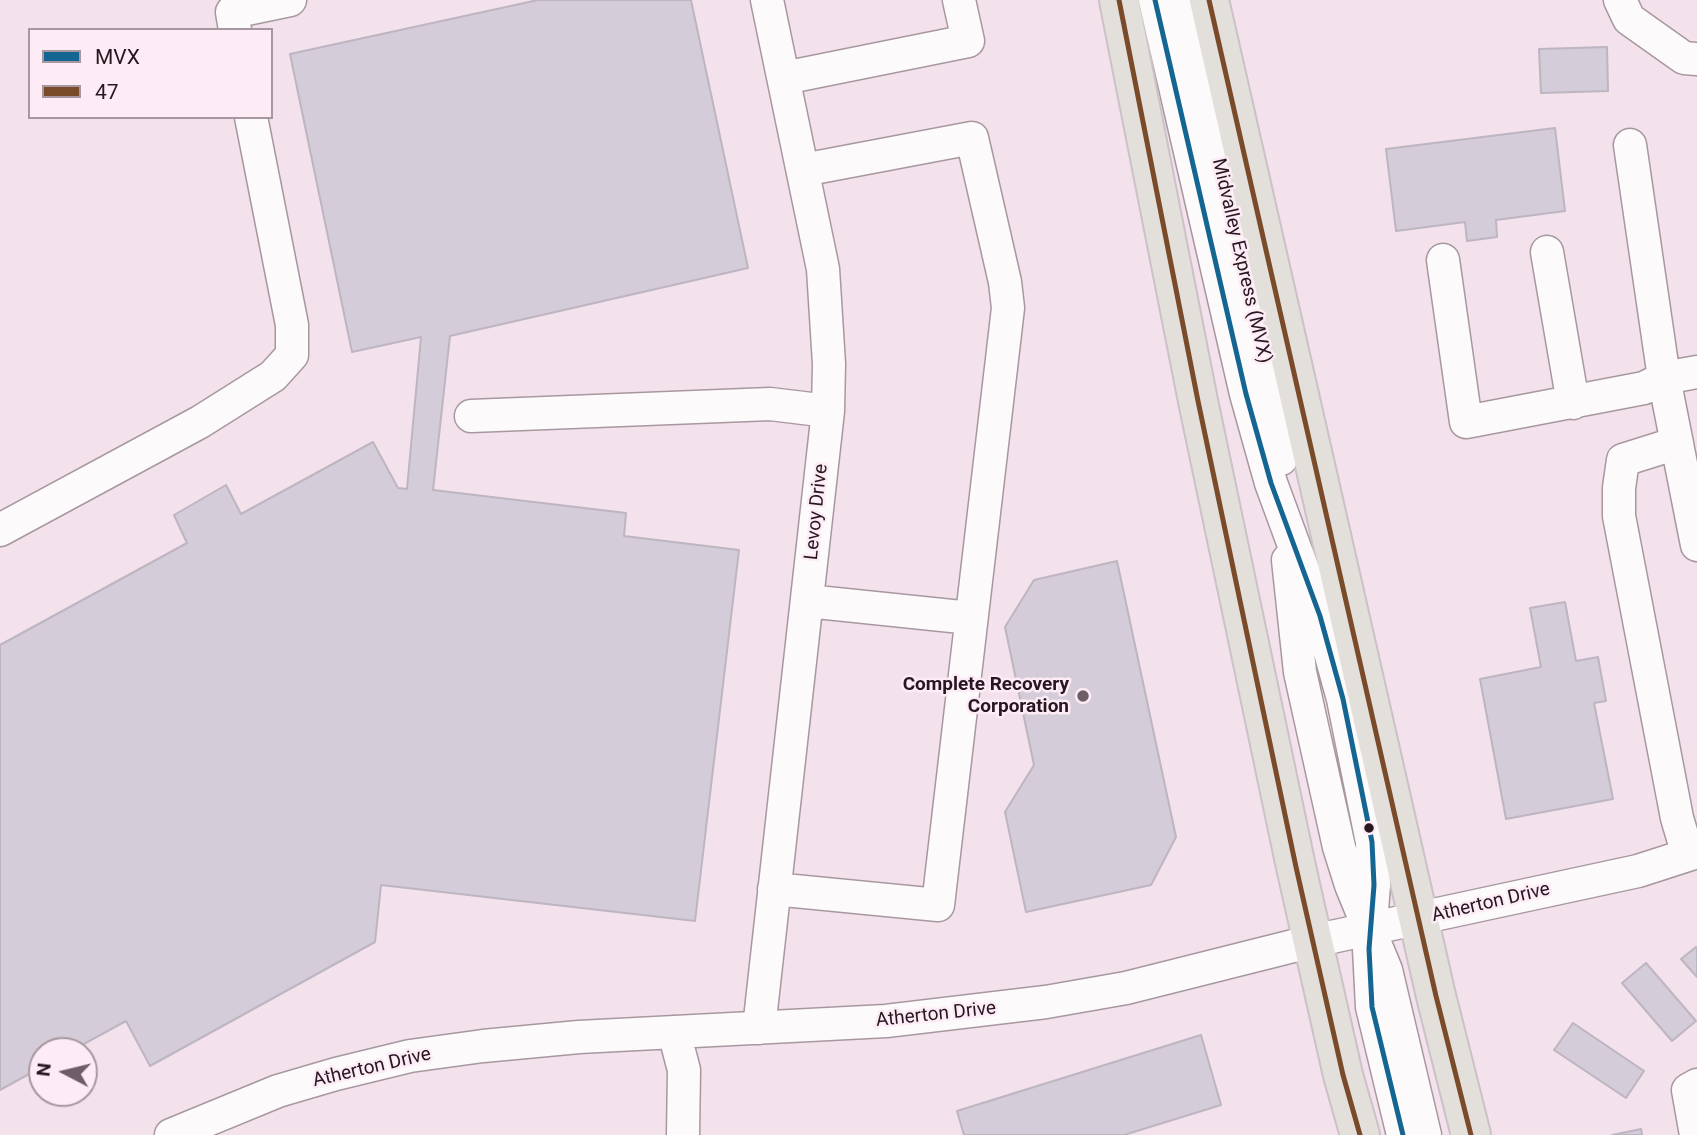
<!DOCTYPE html>
<style>
body{margin:0}
#map{position:relative;width:1697px;height:1135px;overflow:hidden;background:#f3e1eb;font-family:Roboto,sans-serif}
canvas{display:block}
.legend{position:absolute;left:28px;top:28px;width:245px;height:91px;box-sizing:border-box;background:#fdecf5;border:2px solid #a797a0;margin:0;padding:9px 12px;list-style:none;font-size:21px;color:#261720}
.legend li{display:flex;align-items:center;gap:14px;height:35px}
.legend b{width:35px;border:2px solid #a797a0}
.north{position:absolute;left:28px;top:1037px;width:70px;height:70px;box-sizing:border-box;background:#fdecf5;border:2px solid #a797a0;border-radius:50%;rotate:277deg;font-size:19px;font-weight:700;line-height:28px;text-align:center;color:#261720}
.north::after{content:'';display:block;margin:auto;width:24px;height:32px;background:#6e5e67;clip-path:polygon(50% 0,100% 100%,50% 72%,0 100%)}
</style>
<div id="map">
<canvas width="1697" height="1135"></canvas>
<ul class="legend">
<li><b style="height:9px;background:#156593"></b>MVX</li>
<li><b style="height:9px;background:#7a4b2a"></b>47</li>
</ul>
<div class="north">N</div>
</div>
<script>
const context = document.querySelector('canvas').getContext('2d');
context.lineJoin = 'round';
function fill(path, color) { context.fillStyle = color; context.fill(path, 'evenodd'); }
const toPath = rows => new Path2D(rows.map(r => 'M' + r).join(''));
function stroke(path, color, width, dash) { context.strokeStyle = color; context.lineWidth = width; context.lineCap = dash ? 'butt' : 'round'; context.setLineDash(dash || []); context.stroke(path); }
function drawText(font, color, halo, rows, align = 'center') {
  context.font = font + ' Roboto,sans-serif'; context.lineWidth = 5; context.setLineDash([]); context.textBaseline = 'middle'; context.strokeStyle = halo; context.fillStyle = color; for (const [text, x, y, turn = 0] of rows) {
    context.save(); context.translate(x, y); context.rotate((+turn || 0) * Math.PI / 180); context.textAlign = isNaN(turn) ? turn : align; if (halo) context.strokeText(text, 0, 0); context.fillText(text, 0, 0); context.restore();
  }
}
const building = toPath([
 [538,0,691,0,748,268,450,336,433,490,626,513,624,536,739,550,695,921,381,885,375,942,150,1066,126,1021,71,1051,42,1051,42,1067,0,1090,0,645,187,543,174,515,226,485,241,514,373,442,398,488,407,489,421,337,352,352,290,54,538,0],
 [1607,47,1608,91,1541,93,1539,49,1607,47],
 [1555,128,1565,211,1496,220,1497,237,1467,241,1465,222,1396,231,1386,149,1555,128],
 [1117,561,1176,837,1151,885,1026,912,1005,812,1034,765,1005,627,1034,580,1117,561],
 [1565,602,1576,661,1598,657,1606,701,1594,703,1613,799,1506,819,1480,679,1541,667,1530,608,1565,602],
 [1339,761,1350,817,1341,819,1331,762,1339,761],
 [1696,947,1697,948,1697,977,1681,959,1696,947],
 [1646,963,1696,1021,1672,1041,1622,983,1646,963],
 [1573,1023,1644,1071,1626,1098,1554,1050,1573,1023],
 [1201,1035,1221,1105,1124,1135,964,1135,957,1111,1201,1035],
 [1641,1129,1642,1135,1612,1135,1641,1129]
]);
fill(building, '#d4ccd8');
stroke(building, '#bdb5c1', 2);
const minor = toPath([
 [1155,0,1246,394,1271,483,1320,616,1343,699,1372,842,1374,885,1369,949,1372,1007,1403,1135],
 [1183,0,1272,400,1281,459],
 [1620,0,1629,19,1684,58,1697,59],
 [235,30,232,12,290,0],
 [784,78,968,41,959,0],
 [1630,145,1664,378,1697,372],
 [1547,252,1573,403],
 [1443,260,1466,422,1644,388,1664,378,1697,545],
 [471,416,770,404,828,411],
 [1677,443,1623,460,1619,488,1619,516,1677,818,1688,855],
 [0,530,200,422,273,376,292,355,292,325,251,117],
 [1288,560,1300,672,1339,847,1351,885,1386,970,1425,1135],
 [807,601,971,618],
 [774,889,938,905,1008,308,1005,282,972,138,803,170],
 [759,1028,828,411,829,364,823,269,767,0],
 [674,1032,684,1070,683,1135],
 [171,1135,278,1091,336,1074,410,1056,483,1046,579,1037,886,1021,1046,1002,1126,988,1313,941,1638,871,1697,852],
 [1696,1135,1688,1090,1697,1085]
]);
const major = toPath([
 [1119,0,1198,401,1296,867,1343,1075,1360,1135],
 [1209,0,1436,996,1471,1135]
]);
stroke(minor, '#a798a0', 35);
stroke(major, '#cbc2c7', 42);
stroke(minor, '#fdfafc', 32);
stroke(major, '#e3dfda', 38);
stroke(toPath([
 [1155,0,1246,394,1271,483,1320,616,1343,699,1372,842,1374,885,1369,949,1372,1007,1403,1135]
]), '#156593', 5);
stroke(toPath([
 [1119,0,1198,401,1296,867,1343,1075,1360,1135],
 [1209,0,1436,996,1471,1135]
]), '#7a4b2a', 5);
for (const [x, y, r, color] of [
 [1083,696,7,"#6e5e67"],
 [1369,828,6,"#261720"]
]) { const dot = new Path2D(); dot.arc(x, y, r, 0, 2 * Math.PI); context.fillStyle = color; context.fill(dot); stroke(dot, '#fdecf5', 2.5); }
drawText('19px', '#261720', '#fdecf5', [
 ["Midvalley Express (MVX)",1241,261,77],
 ["Levoy Drive",817,512,-84],
 ["Atherton Drive",1491,903,-13],
 ["Atherton Drive",936,1015,-6],
 ["Atherton Drive",372,1068,-13]
]);
drawText('bold 19px', '#261720', '#fdecf5', [
 ["Complete Recovery",1069,685],
 ["Corporation",1069,707]
], 'right');
</script>
